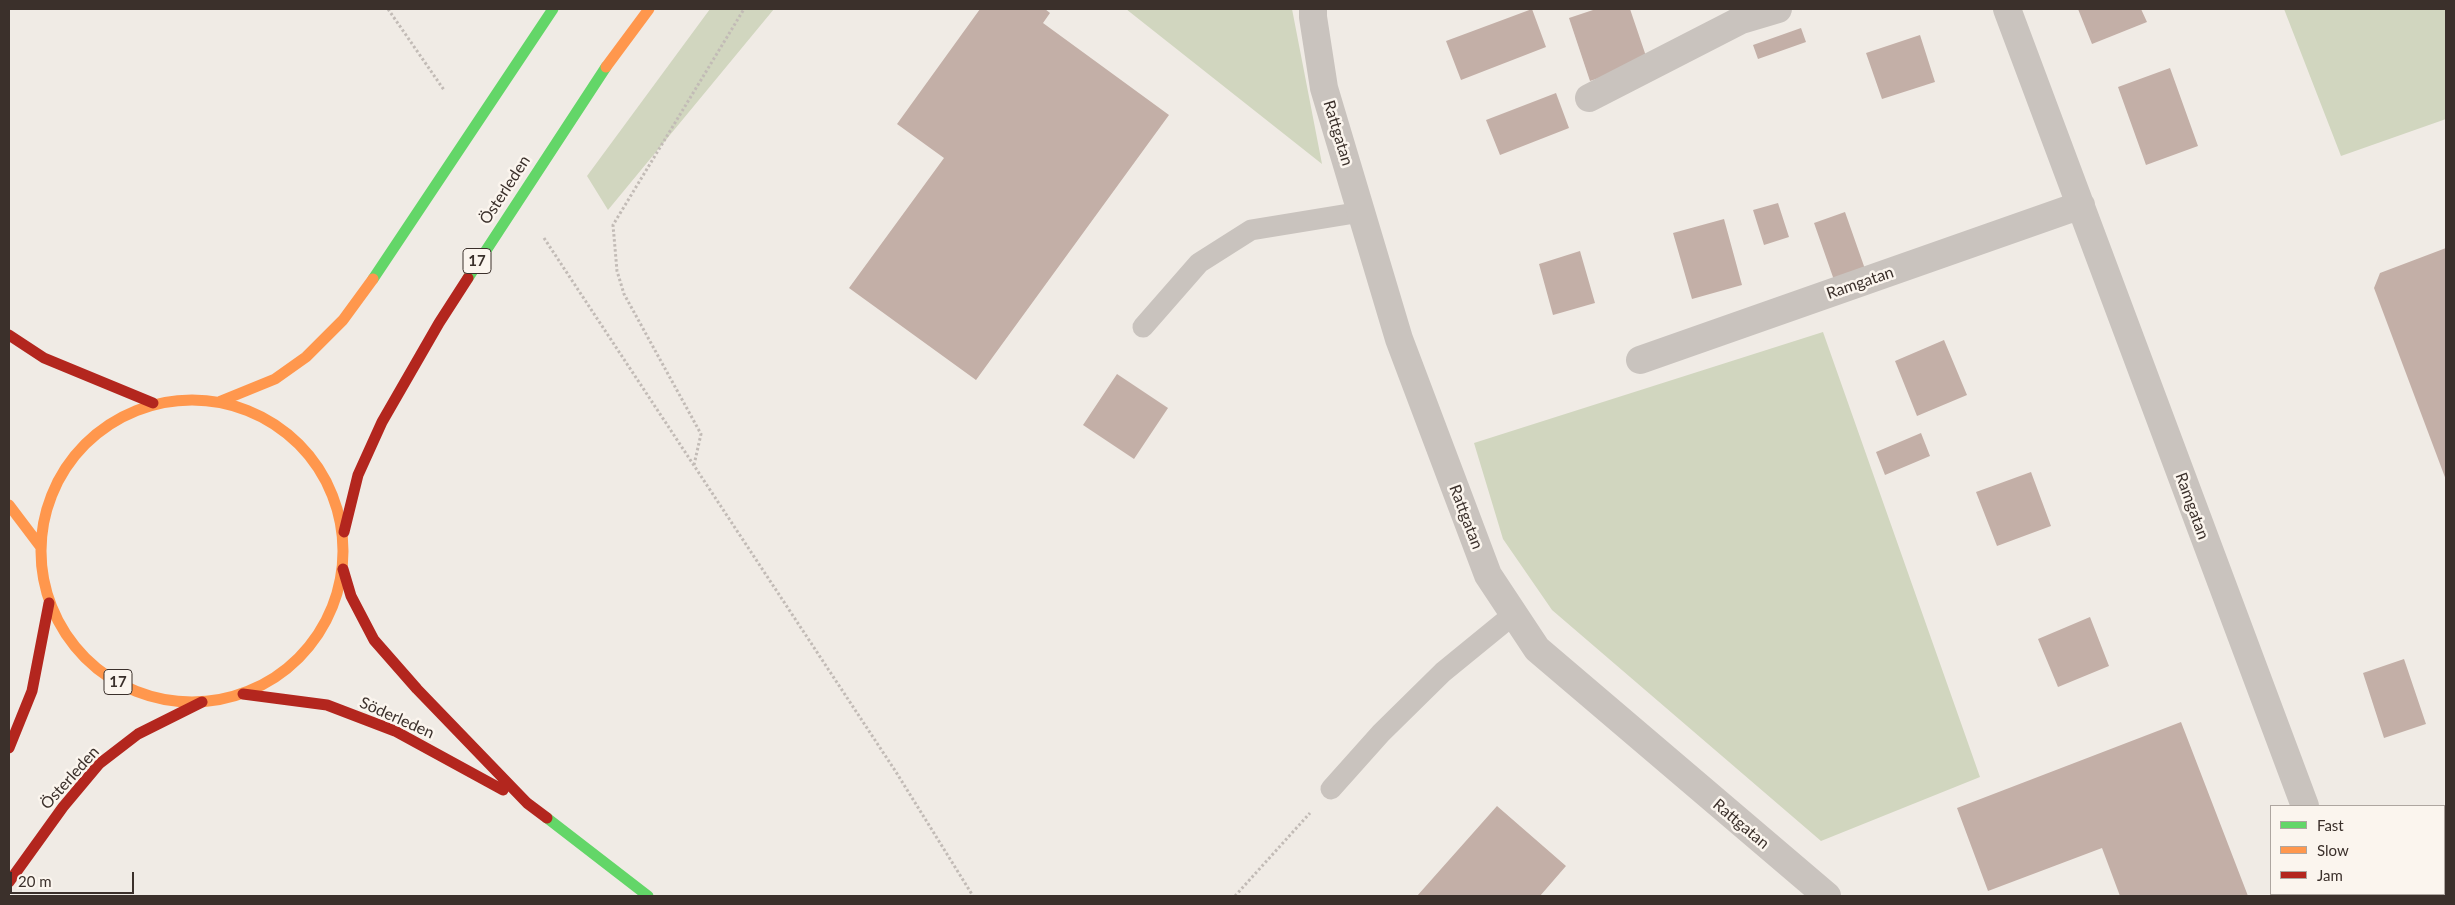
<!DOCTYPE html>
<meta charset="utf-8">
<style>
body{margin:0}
#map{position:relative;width:2455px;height:905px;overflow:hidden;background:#f0ebe5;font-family:Lato,sans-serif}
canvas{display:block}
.frame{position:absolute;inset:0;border:10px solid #3b302b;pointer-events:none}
.legend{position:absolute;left:2270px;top:805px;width:175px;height:90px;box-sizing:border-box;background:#fbf5ee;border:1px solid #aea6a0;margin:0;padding:6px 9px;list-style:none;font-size:15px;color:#3b302b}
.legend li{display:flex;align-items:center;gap:10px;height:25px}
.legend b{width:25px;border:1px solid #aea6a0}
.scale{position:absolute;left:10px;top:872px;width:124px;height:22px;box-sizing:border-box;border:2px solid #3b302b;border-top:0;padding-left:6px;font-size:15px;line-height:18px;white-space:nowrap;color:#3b302b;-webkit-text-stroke:4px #fbf5ee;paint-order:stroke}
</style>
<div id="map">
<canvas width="2455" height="905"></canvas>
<div class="frame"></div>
<ul class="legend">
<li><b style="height:6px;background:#63d668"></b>Fast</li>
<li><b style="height:6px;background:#ff974d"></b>Slow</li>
<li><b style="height:6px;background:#b3261e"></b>Jam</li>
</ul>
<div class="scale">20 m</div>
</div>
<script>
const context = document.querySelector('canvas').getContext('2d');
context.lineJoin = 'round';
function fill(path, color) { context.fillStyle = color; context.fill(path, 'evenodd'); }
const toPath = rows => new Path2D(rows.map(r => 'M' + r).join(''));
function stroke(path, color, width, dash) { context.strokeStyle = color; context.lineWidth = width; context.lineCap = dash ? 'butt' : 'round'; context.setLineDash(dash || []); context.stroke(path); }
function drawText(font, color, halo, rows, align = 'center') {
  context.font = font + ' Lato,sans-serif'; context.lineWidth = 5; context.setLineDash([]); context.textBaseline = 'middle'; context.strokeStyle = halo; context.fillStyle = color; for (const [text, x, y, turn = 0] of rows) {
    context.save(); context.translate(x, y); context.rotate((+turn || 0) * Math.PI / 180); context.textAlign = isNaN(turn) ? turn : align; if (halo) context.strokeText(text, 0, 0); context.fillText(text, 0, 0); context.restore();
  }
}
fill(toPath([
 [710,9,774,9,608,210,587,176],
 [1126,9,1292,9,1322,164],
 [2284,9,2446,9,2446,119,2341,156],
 [1823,332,1980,777,1821,841,1552,610,1503,539,1474,443]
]), '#d1d6bf');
fill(toPath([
 [980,9,1045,9,1050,13,1043,23,1169,115,976,380,849,288,944,158,897,124],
 [1532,9,1546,47,1461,80,1446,41],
 [1596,9,1630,9,1648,62,1590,81,1569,18],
 [2078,9,2141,9,2147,22,2092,44],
 [1801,28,1806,42,1758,59,1753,45],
 [1920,35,1935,82,1882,99,1866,53],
 [2170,68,2198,146,2146,165,2118,87],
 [1556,93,1569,128,1500,155,1486,120],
 [1778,203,1789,237,1764,245,1753,210],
 [1845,212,1865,269,1834,280,1814,223],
 [1724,219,1742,285,1692,299,1673,233],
 [2446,248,2446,480,2374,288,2380,273],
 [1580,251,1595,303,1553,315,1539,264],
 [1944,340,1967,395,1917,416,1895,361],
 [1117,374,1168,408,1134,459,1083,425],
 [1921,433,1930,456,1885,475,1876,452],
 [2031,472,2051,526,1997,546,1976,492],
 [2090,617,2109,666,2058,687,2038,639],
 [2404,659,2426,724,2384,738,2363,673],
 [2181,722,2248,896,2120,896,2102,848,1988,891,1957,808],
 [1497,806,1566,866,1540,896,1417,896]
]), '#c3afa7');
stroke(toPath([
 [388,9,444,90],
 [544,238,896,772,973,896],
 [694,465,701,434,624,294,617,271,613,225,744,9],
 [1235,896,1310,813]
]), '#c2bbb6', 3, [2.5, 2.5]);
stroke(toPath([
 [1143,327,1199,263,1251,230,1361,212],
 [1331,789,1381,733,1443,672,1514,614]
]), '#c9c3be', 21);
stroke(toPath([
 [1313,9,1313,17,1324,88,1399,339,1488,575,1537,649,1827,896],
 [2007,9,2305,806],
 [1589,98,1741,20,1778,9],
 [1640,360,2081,205],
 [2332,894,2333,896]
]), '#c9c3be', 28);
stroke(toPath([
 [468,278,606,67],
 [373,279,553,9],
 [547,818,648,896]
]), '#63d668', 11);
stroke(toPath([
 [606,67,649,9],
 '41 551a151 151 0 1 1 302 0a151 151 0 1 1-302 0Z',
 [221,401,275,379,306,357,343,320,373,279],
 [9,505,40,546]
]), '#ff974d', 11);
stroke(toPath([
 [9,335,44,358,153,403],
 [344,532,358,475,382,422,439,323,468,278],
 [343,569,351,596,374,640,417,689,527,803,547,818],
 [243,694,327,705,395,731,503,790],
 [9,748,32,691,49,603],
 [9,882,63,807,99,764,138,734,202,702]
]), '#b3261e', 11);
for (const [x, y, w] of [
 [477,261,28],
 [118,682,28]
]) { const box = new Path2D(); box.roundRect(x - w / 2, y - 12.5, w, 25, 4); context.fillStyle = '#fbf5ee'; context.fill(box); stroke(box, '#3b302b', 1); }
drawText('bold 15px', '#3b302b', null, [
 ["17",477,261],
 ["17",118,682]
]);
drawText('16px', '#3b302b', '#fbf5ee', [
 ["Rattgatan",1338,133,73],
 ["Österleden",505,190,-57],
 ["Ramgatan",1860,283,-19],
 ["Ramgatan",2192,506,70],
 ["Rattgatan",1466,517,69],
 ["Söderleden",397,718,24],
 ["Österleden",70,778,-48],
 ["Rattgatan",1741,824,40]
]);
</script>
